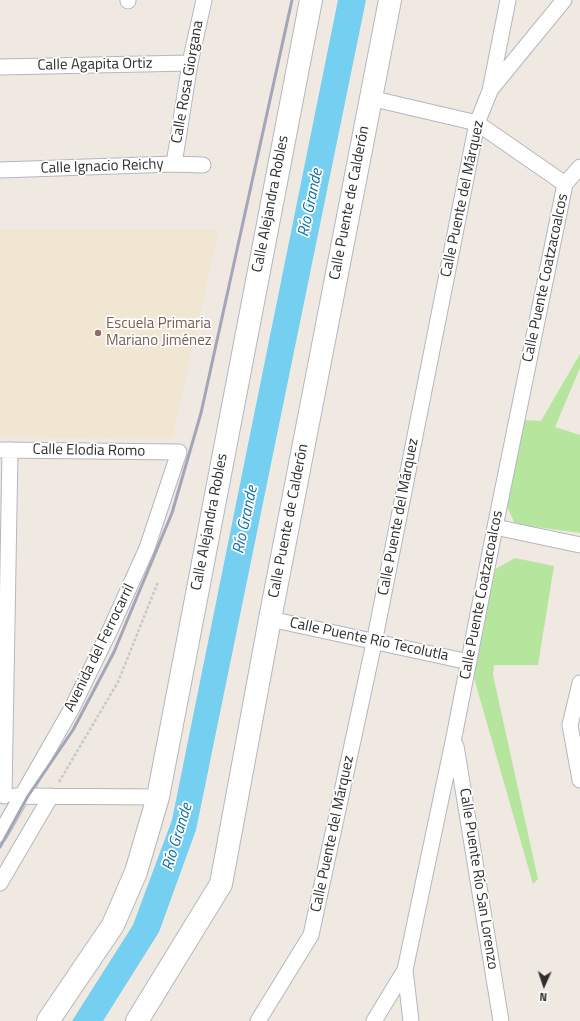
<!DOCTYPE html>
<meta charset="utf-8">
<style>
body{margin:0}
#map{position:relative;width:580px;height:1021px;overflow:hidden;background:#efe9e1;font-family:"Titillium Web",sans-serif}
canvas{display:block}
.north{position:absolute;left:524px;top:965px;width:40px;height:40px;-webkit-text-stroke:3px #fff;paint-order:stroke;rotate:183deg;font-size:11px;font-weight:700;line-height:16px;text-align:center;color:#2e2e2e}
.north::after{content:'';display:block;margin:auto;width:14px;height:18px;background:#2e2e2e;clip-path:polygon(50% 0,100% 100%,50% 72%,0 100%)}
</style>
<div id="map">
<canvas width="580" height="1021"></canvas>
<div class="north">N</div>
</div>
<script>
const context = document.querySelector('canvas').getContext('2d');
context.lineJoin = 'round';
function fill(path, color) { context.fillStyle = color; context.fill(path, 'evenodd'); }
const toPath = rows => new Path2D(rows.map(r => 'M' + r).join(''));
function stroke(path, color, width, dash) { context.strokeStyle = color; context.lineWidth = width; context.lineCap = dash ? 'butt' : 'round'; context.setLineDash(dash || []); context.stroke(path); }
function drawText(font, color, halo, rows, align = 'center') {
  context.font = font + ' "Titillium Web",sans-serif'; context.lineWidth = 3.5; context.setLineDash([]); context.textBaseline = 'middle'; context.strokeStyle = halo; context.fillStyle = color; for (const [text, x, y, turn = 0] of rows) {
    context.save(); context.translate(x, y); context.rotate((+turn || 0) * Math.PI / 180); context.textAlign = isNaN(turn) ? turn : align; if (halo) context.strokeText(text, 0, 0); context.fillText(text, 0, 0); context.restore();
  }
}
fill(toPath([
 [0,230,219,230,172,439,0,437]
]), '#f0e6d1');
fill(toPath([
 [580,354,580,368,555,427,580,435,580,533,515,524,505,502,524,420,541,421],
 [515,558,554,566,538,665,494,665,493,675,538,879,533,884,472,671,492,571]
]), '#b6e59e');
fill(toPath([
 [338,0,366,0,196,830,159,932,103,1021,72,1021,133,925,172,820]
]), '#75cff0');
const street = toPath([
 [128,0,128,1],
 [0,67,190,63],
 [491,89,564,0],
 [370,98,477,123,565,184],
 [174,164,190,63,204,0],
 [0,170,174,164,203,165],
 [0,450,179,452,147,548,111,628,72,708,0,834],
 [495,527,580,545],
 [270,619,469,662],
 [580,683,570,725,580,780],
 [456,746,501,1021],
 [4,796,10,450],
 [15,796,158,797],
 [0,883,51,796],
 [405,970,411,1021],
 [258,1021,311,935,374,643,477,123,490,91,508,0],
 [374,1021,405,970,454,737,495,527,565,184,580,167]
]);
const secondary = toPath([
 [48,1021,113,925,136,872,158,797,311,0],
 [137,1021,221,884,270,619,390,0]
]);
stroke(street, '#b4b7c1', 17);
stroke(secondary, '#b4b7c1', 24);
stroke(toPath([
 [59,782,118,682,158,582]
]), '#c9c9c9', 2.5, [3, 2]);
stroke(street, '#fff', 15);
stroke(secondary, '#fff', 22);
stroke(toPath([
 [0,847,28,796,73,730,114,652,172,513,201,413,292,0]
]), '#a3a6b8', 3);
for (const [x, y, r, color] of [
 [98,333,4,"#8d6e63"]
]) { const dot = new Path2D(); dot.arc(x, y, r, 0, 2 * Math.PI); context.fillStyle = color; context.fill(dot); stroke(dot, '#fff', 1.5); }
drawText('15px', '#2e2e2e', '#fff', [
 ["Calle Agapita Ortiz",95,65,-1],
 ["Calle Rosa Giorgana",188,82,-80],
 ["Calle Ignacio Reichy",102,167,-2],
 ["Calle Puente del Márquez",463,199,-78],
 ["Calle Puente de Calderón",350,203,-79],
 ["Calle Alejandra Robles",271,204,-79],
 ["Calle Puente Coatzacoalcos",546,278,-78],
 ["Calle Elodia Romo",89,451,1],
 ["Calle Puente del Márquez",399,517,-79],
 ["Calle Puente de Calderón",289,521,-79],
 ["Calle Alejandra Robles",210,522,-79],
 ["Calle Puente Coatzacoalcos",482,595,-79],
 ["Calle Puente Río Tecolutla",369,640,12],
 ["Avenida del Ferrocarril",100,648,-64],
 ["Calle Puente del Márquez",333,834,-78],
 ["Calle Puente Río San Lorenzo",478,879,81]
]);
drawText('15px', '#785e54', '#fff', [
 ["Escuela Primaria",106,324],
 ["Mariano Jiménez",106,341]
], 'left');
drawText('italic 16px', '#0d6fa3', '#fff', [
 ["Río Grande",311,203,-78],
 ["Río Grande",246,520,-78],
 ["Río Grande",178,837,-73]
]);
</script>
